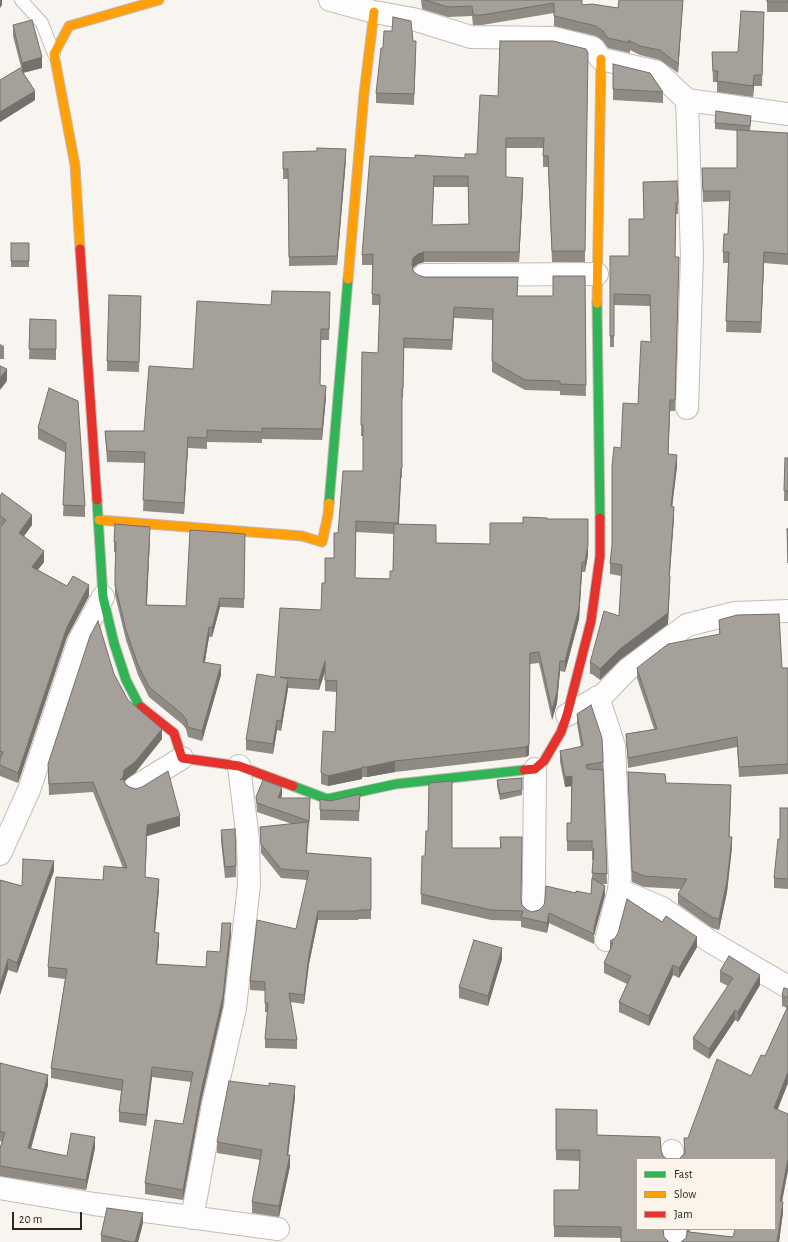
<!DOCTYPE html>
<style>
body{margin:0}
#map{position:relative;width:788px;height:1242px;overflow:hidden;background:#f8f4ef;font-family:"Alegreya Sans",sans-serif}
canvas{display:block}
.legend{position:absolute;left:636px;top:1158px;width:140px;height:72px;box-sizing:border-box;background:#fcf4eb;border:1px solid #a9a299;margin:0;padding:5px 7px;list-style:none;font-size:12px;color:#2d261d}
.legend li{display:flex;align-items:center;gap:8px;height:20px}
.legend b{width:20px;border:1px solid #a9a299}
.scale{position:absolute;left:12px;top:1212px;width:70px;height:18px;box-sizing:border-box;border:2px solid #2d261d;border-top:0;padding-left:5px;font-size:12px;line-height:14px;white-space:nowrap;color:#2d261d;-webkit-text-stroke:3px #fcf4eb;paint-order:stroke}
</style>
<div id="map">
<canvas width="788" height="1242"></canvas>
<ul class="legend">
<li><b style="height:5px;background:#30b455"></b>Fast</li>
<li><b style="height:5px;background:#ff9f0a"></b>Slow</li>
<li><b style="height:5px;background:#e5322d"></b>Jam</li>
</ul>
<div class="scale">20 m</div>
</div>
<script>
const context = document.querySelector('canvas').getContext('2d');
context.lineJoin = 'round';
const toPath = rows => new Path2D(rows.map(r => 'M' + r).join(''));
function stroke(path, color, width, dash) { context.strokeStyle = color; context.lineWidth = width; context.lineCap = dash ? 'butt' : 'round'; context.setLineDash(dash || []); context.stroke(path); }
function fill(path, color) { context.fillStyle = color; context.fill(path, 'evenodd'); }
const lane = toPath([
 [21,0,42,23,54,54]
]);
const street = toPath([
 [330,0,374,12,413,19,471,37,553,38,593,48,601,59,657,72,687,100,788,114],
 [424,275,597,274],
 [687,408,692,256,687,100],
 [598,697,614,746,620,876,619,890,606,940],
 [567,715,604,694,627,670,687,625,735,613,788,611],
 [135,787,182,758],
 [0,854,29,790,79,641,103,597],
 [619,890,662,908,711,942,788,987],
 [533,909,534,880,535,769],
 [672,1151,673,1159],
 [0,1188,94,1204,278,1229],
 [192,1218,213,1105,235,1008,249,885,248,840,239,766],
 [675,1229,675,1242]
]);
const fast = toPath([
 [597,303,600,518],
 [97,500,103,597,114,643,126,680,139,705,141,707],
 [329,503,348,279],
 [293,786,327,799,396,784,524,770]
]);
const slow = toPath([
 [80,249,75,165,54,54,69,26,159,0],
 [348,279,364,94,374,12],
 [597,303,601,59],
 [99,520,302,536,322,542,328,515,329,503]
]);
const jam = toPath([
 [80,249,97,500],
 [141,707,174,733,182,758,239,766,293,786],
 [524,770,535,769,544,761,561,732,567,715,591,621,600,556,600,518]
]);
stroke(lane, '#c2bcb6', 14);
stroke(street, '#c2bcb6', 24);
stroke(fast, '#c2bcb6', 11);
stroke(slow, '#c2bcb6', 11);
stroke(jam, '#c2bcb6', 11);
stroke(lane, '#fefdfd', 12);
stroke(street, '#fefdfd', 22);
stroke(fast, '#30b455', 9);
stroke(slow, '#ff9f0a', 9);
stroke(jam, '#e5322d', 9);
fill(toPath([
 [421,0,582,0,582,5,618,8,619,0,683,0,678,73,660,60,640,55,630,50,630,53,608,48,603,41,596,36,554,26,554,13,482,25,473,25,472,16,448,17,422,9],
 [767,0,788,0,788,12,767,12],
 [764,23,762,86,754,86,753,97,717,92,717,82,713,82,712,52,738,52],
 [13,25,42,68,23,73,35,100,0,122,0,80,22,71,13,36],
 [413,41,416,51,414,105,376,103,376,93,383,48],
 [586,49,585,262,552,262,548,167,543,167,543,148,506,148,506,177,523,188,519,262,424,262,418,264,413,268,413,271,418,275,424,277,518,287,517,296,553,296,553,276,585,276,586,396,560,395,560,391,525,390,492,372,492,320,454,318,452,350,404,348,403,398,402,398,402,478,401,478,399,524,436,543,490,544,523,523,547,519,588,555,585,572,582,572,579,619,565,672,560,671,557,703,552,720,539,663,530,664,529,755,526,757,395,772,367,777,362,777,362,779,328,786,321,784,321,773,335,732,337,692,325,691,325,672,319,690,288,688,281,731,277,730,273,754,246,750,246,740,275,677,321,610,325,583,334,558,338,533,363,471,363,436,361,436,362,352,378,353,380,305,372,305,372,265,362,265,362,255,415,158,465,158,477,154,498,96],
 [434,187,468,187,469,224,432,225],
 [356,532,394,534,393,571,390,579,355,578],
 [613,64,663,92,663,103,613,100],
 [751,121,750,131,788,133,788,265,764,263,761,333,726,332,728,263,723,263,723,252,728,234,730,201,703,202,702,168,737,168,737,131,715,129,715,123],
 [283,152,346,159,337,265,289,266,288,179,283,179],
 [643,182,678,203,678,214,676,214,675,257,679,257,675,411,670,411,668,454,677,466,672,506,674,518,669,576,670,587,668,624,620,660,600,680,592,674,590,674,590,663,619,616,621,576,610,574,610,563,612,546,621,448,638,404,651,342,650,306,614,305,614,347,610,347,610,256,629,256,644,219],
 [11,243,29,243,29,267,11,267],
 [330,303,329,340,321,340,320,385,326,397,322,440,262,439,262,443,207,442,207,449,188,448,184,514,143,511,145,463,107,462,105,431,144,431,193,369,271,305],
 [141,307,139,372,107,371,107,361],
 [30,319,56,320,56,360,29,359],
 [0,344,4,346,4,359,0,359],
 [49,388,85,506,85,517,63,516,66,453,38,439,38,428],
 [785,458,788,458,788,501,784,501],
 [0,496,32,525,24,536,44,562,38,570,67,586,89,596,67,637,18,783,0,776,0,528,1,527,0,526],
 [245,534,244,608,220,607,212,637,209,637,205,662,221,675,202,741,188,737,186,729,182,724,149,697,138,675,126,640,115,595,115,573,116,552,114,552,114,542,150,537,147,605,186,606],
 [719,620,782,668,788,668,788,774,739,777,737,747,628,768,626,734,654,729,637,678,637,668,719,635],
 [128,700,162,739,135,773,124,781,125,783,129,787,180,826,147,836,145,877,159,889,155,932,159,943,157,964,206,967,220,952,231,934,223,1006,201,1102,183,1200,145,1194,145,1183,183,1124,191,1082,152,1077,146,1126,119,1122,119,1112,121,1091,51,1078,51,1068,65,979,48,977,48,967,103,880,123,868,93,792,49,795,48,764],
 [577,714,603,762,607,884,602,884,605,895,594,935,594,944,549,923,547,933,521,927,521,921,491,920,421,904,422,856,425,856,428,831,452,848,500,848,500,837,522,905,527,910,532,912,539,910,576,893,591,894,593,860,592,860,592,851,567,851,567,823,571,823,571,786,565,787,560,762,560,751,581,747,577,724],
 [628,772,666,783,731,795,729,837,732,847,727,892,719,930,712,928,678,904,678,894,681,889,644,887,632,882],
 [522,778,522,795,500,800,497,786,497,780],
 [360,794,359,821,320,820,320,799,330,801],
 [282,795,281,798,310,807,307,853,371,858,371,919,359,919,358,920,318,920,309,964,304,1004,290,1002,297,1040,297,1049,265,1048,265,1039,268,1012,265,1012,265,991,250,990,250,981,296,929,307,880,281,878,261,853,260,827,292,824,257,812,256,797],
 [788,808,788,889,774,888,774,878,780,839],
 [221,830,236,866,236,877,225,878,221,841],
 [54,871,17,973,8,970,0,995,0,880,22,886],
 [610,941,697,947,679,978,673,975,649,1026,619,1012,619,1002,627,984,604,973,604,963,610,950],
 [502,959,488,1006,459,998,459,987],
 [720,971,760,985,738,1022,735,1020,709,1059,693,1049,693,1038,728,986,720,982],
 [788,989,788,1083,777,1110,788,1114,788,1170,782,1201,783,1212,779,1242,686,1238,688,1229,690,1229,690,1232,733,1237,775,1159,680,1158,684,1153,684,1138,688,1138,751,1076,765,1056,787,1008,782,1006,782,995],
 [0,1063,48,1085,31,1149,67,1156,95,1148,86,1190,0,1176,0,1148,2,1142,0,1141],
 [269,1086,295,1097,288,1155,290,1166,279,1217,252,1213,252,1202,260,1160,217,1153,217,1142],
 [556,1109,597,1135,660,1137,621,1238,554,1237,554,1190,579,1190,580,1161,556,1160],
 [143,1223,138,1242,101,1242,101,1235]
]), '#8f8a84');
fill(toPath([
 [0,0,2,0,2,5,0,8],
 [683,0,678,73,678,64],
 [42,57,42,68,22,73,22,63],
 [754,75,754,86,753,97,753,86],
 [35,91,35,100,0,122,0,112],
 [346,149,346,159,337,265,337,256],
 [523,178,523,188,519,262,519,252],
 [424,252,424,262,418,264,413,268,412,275,412,265,413,258,418,254],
 [764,252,764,263,761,333,761,322],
 [454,307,454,318,452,350,452,340],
 [7,369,7,381,0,390,0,378],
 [326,386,326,397,322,440,322,429],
 [670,400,670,411,668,465,668,454],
 [188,437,188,448,184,514,184,503],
 [677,455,677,466,671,517,671,506],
 [401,468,401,478,398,534,398,523],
 [674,507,674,518,669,587,669,576],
 [32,515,32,525,19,543,19,533],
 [150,527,150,537,146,615,146,605],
 [588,545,588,555,585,572,585,562],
 [44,551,44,562,32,577,32,567],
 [582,562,582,572,579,619,565,672,565,661],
 [670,576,668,624,620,660,600,680,600,669],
 [89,585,89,596,67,637,18,783,18,773,67,627],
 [220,598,220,607,212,637,212,628],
 [209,627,209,637,203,672,203,662],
 [325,661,325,671,319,690,319,680],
 [560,661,560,671,557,703,552,720,552,710],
 [221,665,221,675,202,741,202,731],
 [288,679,288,689,281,731,281,721],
 [277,720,277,730,273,754,273,744],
 [162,729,162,739,135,773,124,781,123,787,120,780,124,770],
 [529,745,529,755,526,757,526,747],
 [395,761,395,772,367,777,367,767],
 [362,768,362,779,328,786,328,776],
 [572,776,572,786,565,787,565,777],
 [731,785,731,795,729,847,729,837],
 [282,787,282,795,278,806,278,798],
 [310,798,310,807,309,830,309,821],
 [180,816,180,826,147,836,145,888,147,825],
 [308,822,308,831,306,862,306,853],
 [732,837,732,847,727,892,719,930,719,919],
 [54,861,54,871,17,973,17,963],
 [159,879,159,889,154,943,154,932],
 [605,886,605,895,594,935,594,927],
 [318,911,318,920,309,964,304,1004,304,995,309,955],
 [549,913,549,923,547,933,547,923],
 [231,923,231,934,223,1006,201,1102,183,1200,183,1190],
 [159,933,159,943,156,974,156,964],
 [697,937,697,947,679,978,679,968],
 [502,948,502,959,488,1006,488,996],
 [8,959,8,970,0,995,0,985],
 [673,965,673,975,649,1026,649,1016],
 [760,975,760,985,738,1022,738,1012],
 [735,1010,735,1020,709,1059,709,1049],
 [152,1067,152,1077,146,1126,146,1115],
 [788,1072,788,1083,774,1119,774,1108],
 [48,1075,48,1085,28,1159,28,1148],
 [295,1086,295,1097,287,1165,287,1155],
 [95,1137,95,1148,86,1190,86,1180],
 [290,1155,290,1166,279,1217,279,1206],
 [788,1159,788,1170,780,1212,780,1201],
 [783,1202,783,1212,779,1242,777,1242],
 [143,1213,143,1223,138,1242,135,1242]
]), '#74706c');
const building = toPath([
 [425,0,582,0,582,5,592,4,618,8,619,0,683,0,678,64,660,50,640,46,628,40,630,43,608,38,603,31,596,26,554,16,554,3,482,15,473,15,472,6,448,7,425,0],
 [767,0,788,0,788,2,767,2,767,0],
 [741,11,764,12,762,75,754,75,753,86,717,81,718,71,713,71,712,52,738,52,741,11],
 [393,17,411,21,413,41,416,41,414,94,376,93,381,48,383,48,384,31,392,31,393,17],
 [32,20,42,57,22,63,13,25,32,20],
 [500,41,553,41,586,49,588,53,585,251,552,251,548,156,543,156,544,138,506,138,506,177,523,178,519,252,424,252,418,254,413,258,412,265,413,271,418,275,424,277,518,277,517,296,553,296,553,276,585,276,586,385,560,384,560,381,525,380,492,361,493,309,454,307,452,340,404,338,403,388,402,388,402,468,401,468,398,523,356,521,355,578,390,579,390,571,393,571,394,524,436,525,436,543,490,544,490,523,523,523,523,517,547,518,547,519,588,519,588,545,585,562,582,562,579,608,565,661,560,661,557,692,552,710,539,652,530,653,529,745,526,747,395,761,367,767,362,767,362,768,328,776,321,773,323,731,335,732,337,681,325,680,325,661,319,680,280,677,288,679,281,721,277,720,273,744,246,740,257,674,275,677,280,608,321,610,322,583,325,583,325,558,334,558,334,533,338,533,343,471,363,471,363,425,361,425,362,352,378,353,380,295,372,294,373,254,362,255,370,156,415,158,415,155,465,158,465,154,477,154,480,95,498,96,500,41],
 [434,176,468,176,469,224,432,225,434,176],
 [613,64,650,73,663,92,613,89,613,64],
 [20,68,35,91,0,112,0,80,20,68],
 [716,111,751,116,750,126,715,123,716,111],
 [737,130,788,133,788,254,764,252,761,322,726,321,729,252,723,252,724,234,728,234,730,191,703,191,702,168,737,168,737,130],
 [317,148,346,149,337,256,289,257,288,169,283,169,283,152,317,151,317,148],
 [677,181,678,203,676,203,675,257,679,257,675,400,670,400,668,454,677,455,671,506,674,507,669,576,670,576,668,613,620,649,600,669,592,663,590,663,604,611,619,616,622,565,610,563,612,545,612,466,614,447,621,448,623,403,638,404,641,341,651,342,650,295,614,294,614,336,610,336,610,256,629,256,629,219,644,219,643,182,677,181],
 [11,243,29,243,29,261,11,261,11,243],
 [272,291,330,292,329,329,321,329,320,385,326,386,322,429,262,428,262,432,207,430,207,438,188,437,184,503,143,500,145,452,107,451,105,431,144,431,149,366,193,369,197,301,271,305,272,291],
 [109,295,141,296,139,362,107,361,109,295],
 [30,319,56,320,56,349,29,349,30,319],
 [0,366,7,369,0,378,0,366],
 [49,388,78,401,85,506,63,505,66,443,38,428,49,388],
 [785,458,788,458,788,491,784,491,785,458],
 [2,493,32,515,19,533,44,551,32,567,67,586,73,576,89,585,67,627,18,773,0,765,0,759,3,752,0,751,0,528,6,520,0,516,0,496,2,493],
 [115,524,150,527,146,605,186,606,190,530,245,534,244,599,220,598,212,628,209,627,203,662,221,665,202,731,188,727,186,719,182,714,149,687,138,665,126,630,115,585,115,573,116,542,114,542,115,524],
 [787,529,788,529,788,563,787,529],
 [779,614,782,668,788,668,788,764,739,767,737,737,628,758,626,734,657,729,637,668,668,644,720,634,719,620,737,615,779,614],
 [98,621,114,674,128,700,162,729,135,762,124,770,123,777,120,780,123,779,125,783,129,787,136,789,142,787,168,771,180,816,147,825,145,877,159,879,154,932,159,933,156,964,206,967,207,951,220,952,222,923,231,923,223,996,201,1092,183,1190,145,1183,155,1120,183,1124,193,1072,152,1067,146,1115,119,1112,123,1080,51,1068,67,969,48,967,56,877,103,880,104,866,127,868,93,782,49,784,48,764,90,636,98,621],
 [591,705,602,738,603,762,586,765,587,769,603,770,607,874,592,873,594,849,592,849,592,841,567,841,567,823,571,823,572,776,565,777,560,751,583,746,577,714,591,705],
 [628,772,665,774,666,783,731,785,729,837,732,837,727,881,719,919,712,917,678,894,687,879,644,876,632,871,628,772],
 [522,778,522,790,500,794,497,780,522,778],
 [263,780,282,787,278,798,310,798,309,821,257,803,256,797,263,780],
 [452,781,452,848,501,848,500,837,522,837,521,899,522,905,527,910,532,912,539,910,544,905,545,900,546,886,576,893,576,891,591,894,592,878,605,886,594,927,594,934,549,913,547,923,521,917,523,911,491,910,421,894,422,856,425,856,426,831,428,831,429,783,452,781],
 [360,794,359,811,320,810,320,799,330,801,360,794],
 [780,808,788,808,788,879,774,878,778,839,780,839,780,808],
 [308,822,306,853,371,858,371,910,359,910,358,911,318,911,309,955,304,995,289,993,297,1040,265,1039,268,1003,265,1003,265,982,250,981,257,920,296,929,309,871,281,869,261,844,260,827,308,822],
 [235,829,236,866,225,867,221,830,235,829],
 [23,859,54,861,17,963,8,959,0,985,0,880,22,886,23,859],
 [627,899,662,922,666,916,697,937,679,968,673,965,649,1016,619,1002,631,976,604,963,613,943,610,941,615,938,618,933,627,899],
 [474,940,502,948,488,996,459,987,474,940],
 [729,956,760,975,738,1012,735,1010,709,1049,693,1038,733,978,720,971,729,956],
 [784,988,788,989,788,998,782,995,784,988],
 [788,1006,788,1072,774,1108,788,1114,788,1159,780,1201,783,1202,777,1242,681,1242,686,1238,688,1229,689,1229,689,1232,733,1237,735,1229,775,1229,775,1159,679,1159,685,1153,684,1138,688,1138,717,1059,751,1076,761,1055,765,1056,788,1006],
 [0,1063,48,1075,28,1148,67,1156,71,1133,95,1137,86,1180,0,1166,0,1148,5,1133,0,1131,0,1063],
 [229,1081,269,1086,269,1083,295,1086,287,1155,290,1155,279,1206,252,1202,262,1150,217,1142,229,1081],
 [556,1109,597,1110,597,1135,660,1137,661,1150,663,1156,667,1159,637,1159,637,1229,663,1229,664,1237,669,1242,621,1242,621,1227,554,1226,554,1190,579,1190,580,1150,556,1150,556,1109],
 [107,1208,143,1213,135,1242,131,1242,101,1235,107,1208]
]);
fill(building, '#a6a09a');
stroke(building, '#74706c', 1);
</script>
